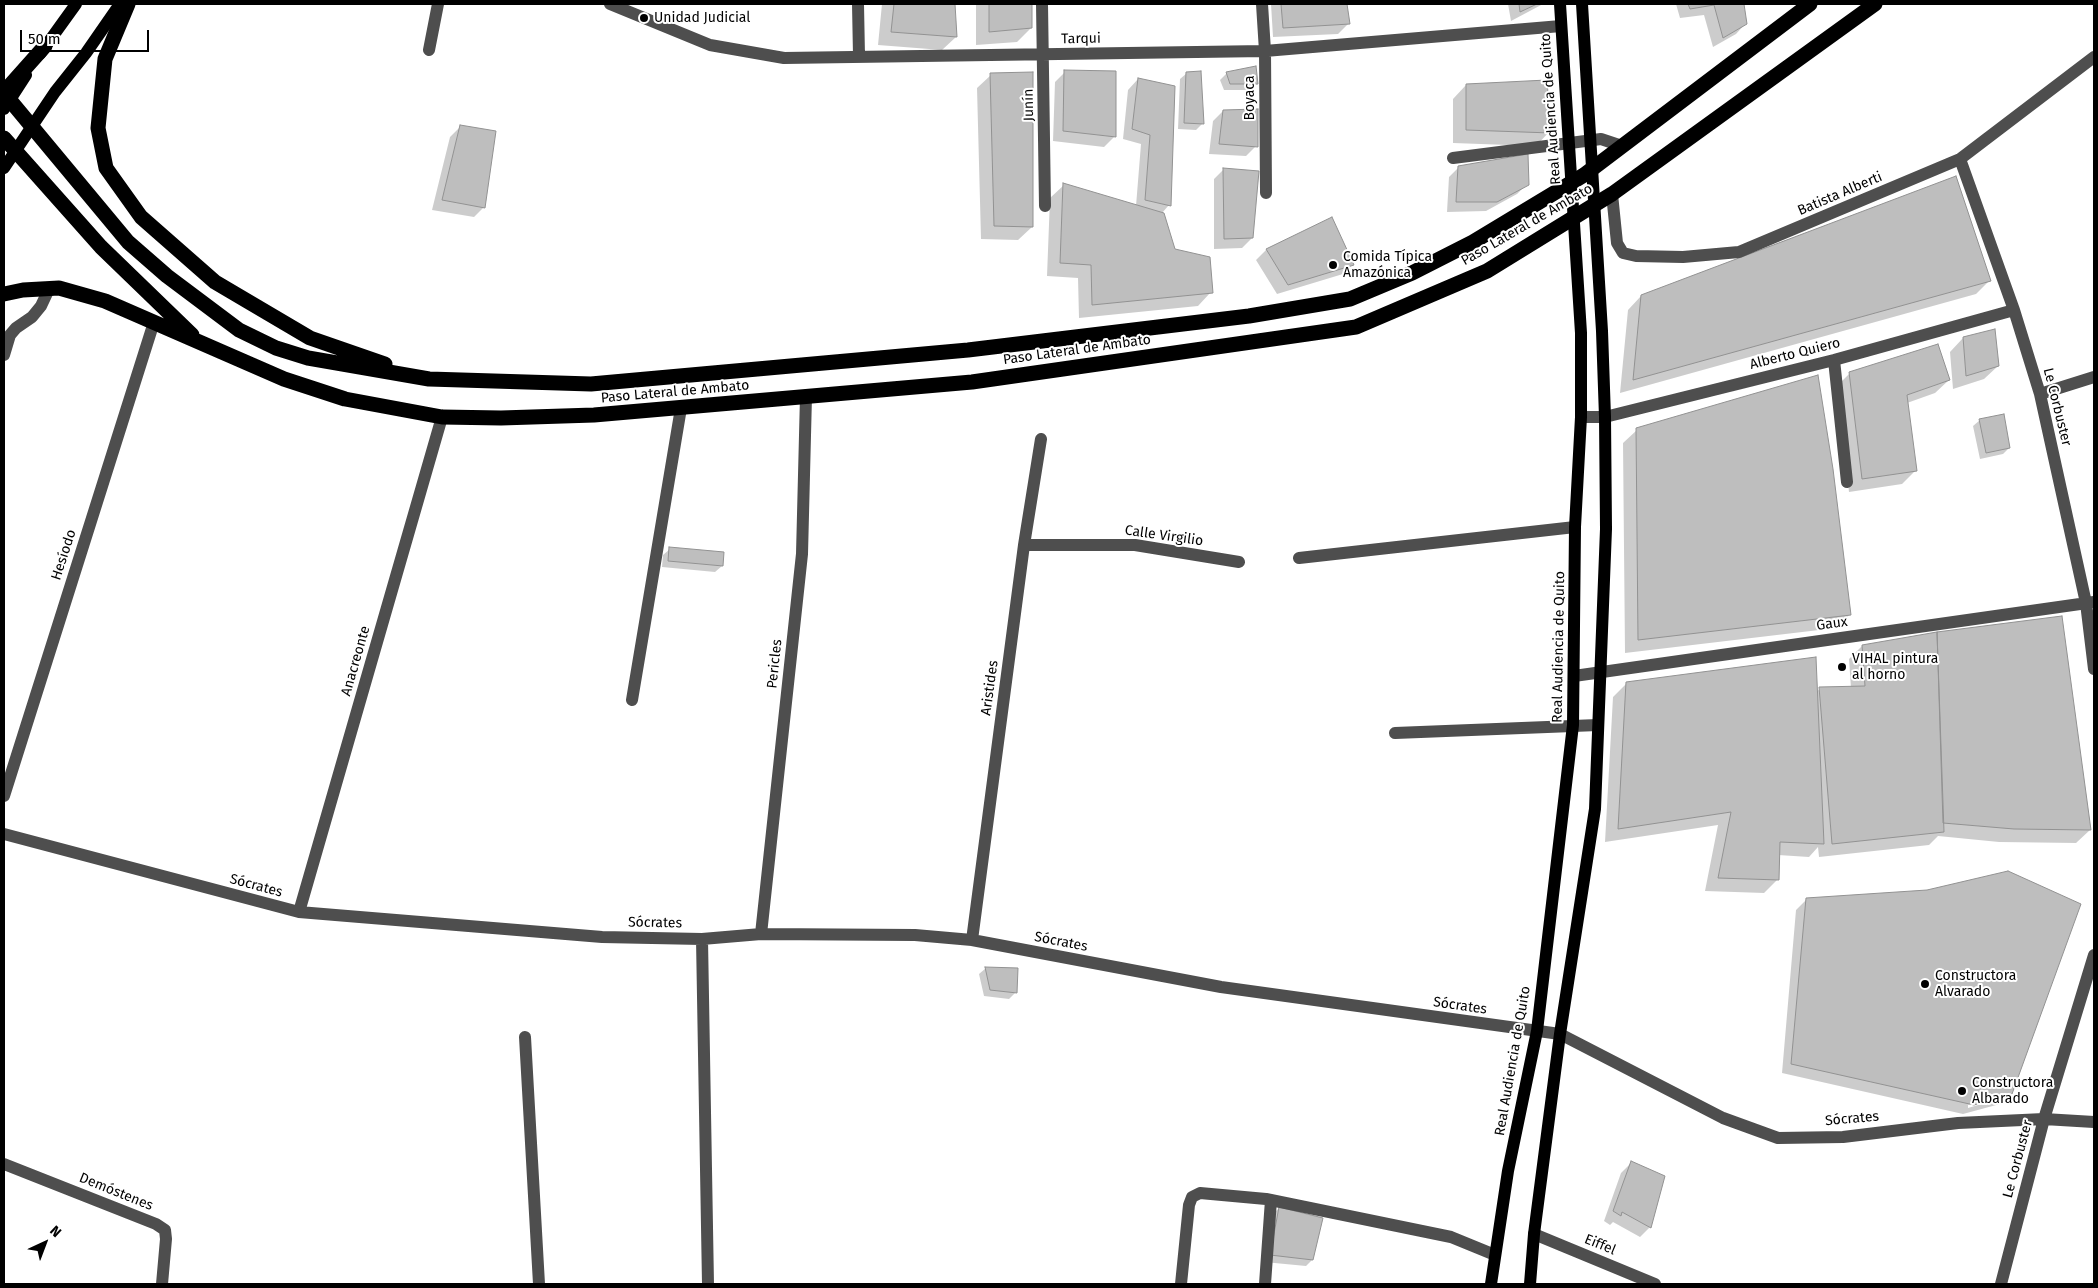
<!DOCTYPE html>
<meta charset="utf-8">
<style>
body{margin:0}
#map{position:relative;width:2098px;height:1288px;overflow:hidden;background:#fff;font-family:"Fira Sans",sans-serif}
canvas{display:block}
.frame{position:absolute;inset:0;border:5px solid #000;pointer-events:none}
.north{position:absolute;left:20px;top:1218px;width:50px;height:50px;-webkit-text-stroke:4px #fff;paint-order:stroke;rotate:43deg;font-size:14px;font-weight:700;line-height:20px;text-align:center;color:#000}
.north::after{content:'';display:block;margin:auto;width:18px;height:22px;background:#000;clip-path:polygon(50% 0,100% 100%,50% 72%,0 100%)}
.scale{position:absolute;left:20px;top:30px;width:129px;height:22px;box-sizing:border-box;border:2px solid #000;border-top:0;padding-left:6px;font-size:15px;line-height:18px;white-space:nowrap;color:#000;-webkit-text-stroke:4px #fff;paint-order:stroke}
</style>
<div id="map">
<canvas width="2098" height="1288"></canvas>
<div class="frame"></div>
<div class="north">N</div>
<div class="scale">50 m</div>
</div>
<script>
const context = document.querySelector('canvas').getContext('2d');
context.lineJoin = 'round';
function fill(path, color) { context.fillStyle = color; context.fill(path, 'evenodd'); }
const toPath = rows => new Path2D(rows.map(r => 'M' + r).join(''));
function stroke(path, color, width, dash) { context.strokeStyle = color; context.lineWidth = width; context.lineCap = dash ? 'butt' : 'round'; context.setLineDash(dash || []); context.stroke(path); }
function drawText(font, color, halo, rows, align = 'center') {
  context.font = font + ' "Fira Sans",sans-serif'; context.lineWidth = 4; context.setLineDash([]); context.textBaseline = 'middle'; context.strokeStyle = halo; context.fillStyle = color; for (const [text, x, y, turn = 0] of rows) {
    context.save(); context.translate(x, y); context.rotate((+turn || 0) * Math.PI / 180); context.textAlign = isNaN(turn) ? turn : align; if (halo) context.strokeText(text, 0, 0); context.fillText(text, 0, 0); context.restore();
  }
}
fill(toPath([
 [882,4,954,4,956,37,942,50,878,45],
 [976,4,1030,4,1031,28,1017,42,976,45],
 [1271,4,1346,4,1348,24,1338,34,1273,37],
 [1508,4,1543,4,1511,21],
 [1676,4,1742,4,1746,23,1736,34,1713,47,1704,15,1680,18],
 [1065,72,1114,137,1104,147,1053,141,1055,82],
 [1187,73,1203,123,1196,130,1178,129,1180,79],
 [1227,73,1257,84,1250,90,1224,90,1220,80],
 [991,75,1032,227,1018,240,981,239,977,88],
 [1138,79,1169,205,1162,213,1174,250,1211,292,1198,306,1079,318,1078,278,1047,276,1050,198,1064,185,1136,206,1141,144,1123,139,1128,90],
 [1466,85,1549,132,1536,146,1453,143,1453,99],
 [1223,111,1256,146,1246,156,1209,154,1213,121],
 [460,127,484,207,474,217,432,210,450,137],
 [1459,167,1527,184,1517,194,1486,211,1447,212,1449,177],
 [1224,169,1252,238,1242,248,1214,249,1214,179],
 [1331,219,1353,264,1343,274,1277,294,1256,260,1266,250],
 [1990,280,1976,294,1620,393,1628,310,1641,296],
 [1963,338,1998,366,1984,379,1953,389,1950,352],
 [1850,373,1949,380,1935,393,1907,403,1915,471,1902,484,1849,492,1836,387],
 [1980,420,2009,448,2003,454,1980,459,1973,426],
 [1637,430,1850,614,1836,628,1625,653,1623,443],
 [670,549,722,566,715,572,662,567,663,555],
 [2061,617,2090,830,2076,843,1999,842,1938,836,1929,845,1819,857,1818,847,1809,857,1778,855,1777,880,1764,893,1705,891,1718,825,1605,842,1613,697,1626,684,1816,692,1820,689,1851,688,1849,659,1862,646],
 [1806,900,2011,1094,2000,1104,1963,1114,1782,1073,1796,910],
 [2005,1095,2005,1097,1968,1108,1968,1105],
 [986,968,1016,992,1009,999,984,996,979,974],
 [1631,1163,1650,1227,1640,1237,1613,1222,1610,1225,1604,1221,1621,1173],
 [1279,1208,1312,1260,1306,1266,1264,1262,1272,1215]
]), '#0003');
const building = toPath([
 [894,4,955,4,957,37,891,32,894,4],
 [989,4,1032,4,1032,28,989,32,989,4],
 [1281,4,1347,4,1350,24,1283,28,1281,4],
 [1519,4,1537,4,1520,12,1519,4],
 [1688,4,1744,4,1747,24,1723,38,1714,5,1690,9,1688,4],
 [1256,66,1258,84,1230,84,1226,72,1256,66],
 [1064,70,1116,71,1116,137,1063,131,1064,70],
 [1201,71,1204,124,1184,123,1186,72,1201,71],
 [1033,72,1033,227,994,226,990,73,1033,72],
 [1138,78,1175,86,1171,206,1145,200,1150,135,1132,129,1138,78],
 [1547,80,1551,133,1466,130,1466,84,1547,80],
 [1258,109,1258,147,1219,144,1223,110,1258,109],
 [460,125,496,131,485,208,442,200,460,125],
 [1528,154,1529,185,1497,202,1456,202,1458,166,1528,154],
 [1223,168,1259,171,1253,238,1224,239,1223,168],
 [1956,176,1991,281,1633,380,1641,295,1956,176],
 [1063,183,1164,213,1175,249,1210,257,1213,293,1092,305,1091,265,1060,263,1063,183],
 [1332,217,1354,265,1288,285,1266,249,1332,217],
 [1995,329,1999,366,1966,376,1963,337,1995,329],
 [1938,344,1950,380,1907,395,1917,471,1862,479,1849,372,1938,344],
 [1818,375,1833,469,1851,615,1638,640,1636,428,1818,375],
 [2004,414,2010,448,1986,453,1979,419,2004,414],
 [669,547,724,552,723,566,668,561,669,547],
 [2062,616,2091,830,2014,829,1943,823,1937,632,2062,616],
 [1937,632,1944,832,1832,844,1819,687,1865,686,1862,645,1937,632],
 [1816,657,1824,844,1780,842,1779,880,1718,878,1731,812,1618,829,1626,682,1816,657],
 [2008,871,2081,904,2012,1094,1974,1105,1791,1064,1806,898,1927,890,2008,871],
 [985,967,1018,968,1017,993,990,990,985,967],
 [1631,1161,1665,1176,1651,1228,1622,1212,1621,1216,1613,1211,1631,1161],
 [1279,1207,1323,1218,1313,1260,1270,1255,1279,1207]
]);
fill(building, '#bebebe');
stroke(building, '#929292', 1);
stroke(toPath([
 [610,4,710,45,784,58,1265,51,1561,26],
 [858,4,859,56],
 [1042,4,1045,206],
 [1262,4,1265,51,1266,193],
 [429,50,438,4],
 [1453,158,1601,139,1622,146],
 [1960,159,2014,310,2040,394,2086,603,2094,669],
 [1612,194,1617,243,1623,253,1636,256,1683,257,1739,252,1960,159,2094,57],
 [4,355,10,335,16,328,32,317,41,306,49,289],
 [1834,360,1847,482],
 [2040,394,2094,377],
 [1581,417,1605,417,1834,360,2014,310],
 [1024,545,1135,545,1239,562],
 [1299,558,1575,527],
 [1574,676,2094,602],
 [632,700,681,408],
 [1395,733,1598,725],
 [4,796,154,322],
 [4,834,299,912,602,937,702,939,761,934,915,935,972,940,1221,987,1560,1034,1723,1118,1778,1138,1843,1137,1958,1123,2044,1119,2094,1122],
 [299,912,442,417],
 [761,934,802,554,806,396],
 [702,939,708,1284],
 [972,940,1024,545,1041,439],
 [525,1037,539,1284],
 [4,1164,156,1224,165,1230,166,1239,162,1284],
 [1534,1234,1655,1284],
 [1181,1284,1189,1205,1192,1197,1200,1193,1266,1199,1451,1237,1495,1255],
 [1265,1284,1271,1200],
 [2001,1284,2044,1119,2094,955]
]), '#4e4e4e', 12);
stroke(toPath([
 [40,54,76,4],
 [4,109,26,75],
 [4,168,55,92,86,53,120,4],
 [1491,1284,1508,1171,1537,1031,1573,725,1575,527,1581,417,1581,333,1560,4],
 [1530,1284,1534,1234,1560,1034,1595,809,1606,529,1605,417,1602,331,1582,4]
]), '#000', 12);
stroke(toPath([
 [128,4,105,59,98,128,106,168,141,217,215,282,310,338,385,364],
 [4,92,45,46],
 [4,93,128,242,167,276,239,330,276,348,308,358,429,379,591,384,968,350,1249,316,1350,299,1412,273,1473,242,1584,175,1810,4],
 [4,138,101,247,192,335],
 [4,294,23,290,59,288,105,301,284,379,345,399,442,417,501,418,594,415,972,382,1356,327,1487,271,1612,194,1875,4]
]), '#000', 15);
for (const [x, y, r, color] of [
 [644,18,5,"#000"],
 [1333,265,5,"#000"],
 [1842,667,5,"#000"],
 [1925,984,5,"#000"],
 [1962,1091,5,"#000"]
]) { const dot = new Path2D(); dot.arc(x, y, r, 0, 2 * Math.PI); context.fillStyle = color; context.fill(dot); stroke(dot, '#fff', 2); }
drawText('14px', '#000', '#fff', [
 ["Unidad Judicial",654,18],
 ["Comida Típica",1343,257],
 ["Amazónica",1343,273],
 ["VIHAL pintura",1852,659],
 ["al horno",1852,675],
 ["Constructora",1935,976],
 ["Alvarado",1935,992],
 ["Constructora",1972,1083],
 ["Albarado",1972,1099]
], 'left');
drawText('14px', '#000', '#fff', [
 ["Tarqui",1081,39,-1],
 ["Boyaca",1250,98,-90],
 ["Junín",1029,105,-91],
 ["Real Audiencia de Quito",1551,109,-94],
 ["Batista Alberti",1840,194,-23],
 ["Paso Lateral de Ambato",1527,225,-30],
 ["Paso Lateral de Ambato",1077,350,-8],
 ["Alberto Quiero",1795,354,-14],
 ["Paso Lateral de Ambato",675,392,-5],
 ["Le Corbuster",2057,407,76],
 ["Calle Virgilio",1164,536,8],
 ["Hesíodo",64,555,-72],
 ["Gaux",1832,624,-8],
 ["Real Audiencia de Quito",1559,647,-89],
 ["Anacreonte",356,661,-74],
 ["Pericles",775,664,-84],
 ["Aristides",990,688,-82],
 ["Sócrates",256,886,15],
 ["Sócrates",655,923,1],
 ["Sócrates",1061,942,11],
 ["Sócrates",1460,1006,8],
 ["Real Audiencia de Quito",1513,1061,-80],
 ["Sócrates",1852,1119,-5],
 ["Le Corbuster",2018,1159,-75],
 ["Demóstenes",116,1192,22],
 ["Eiffel",1600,1245,22]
]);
</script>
